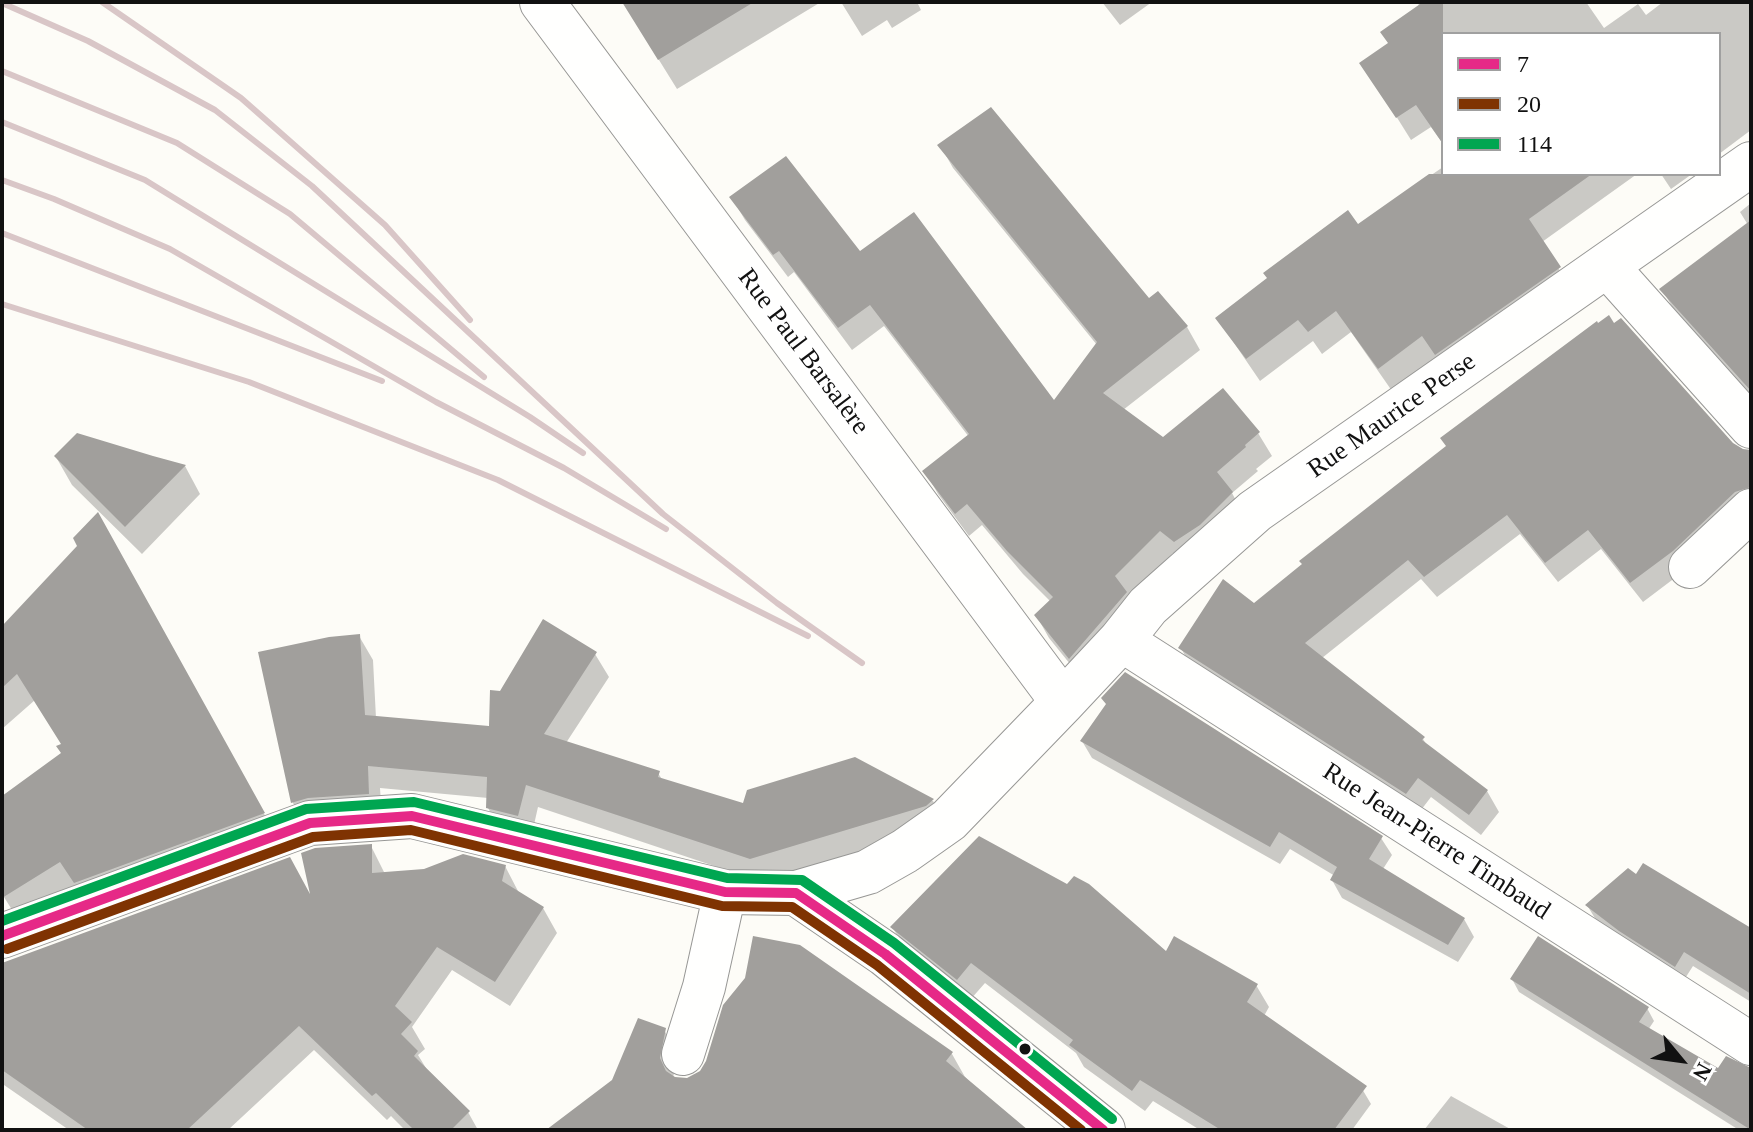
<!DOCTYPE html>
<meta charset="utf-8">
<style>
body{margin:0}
#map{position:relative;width:1753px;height:1132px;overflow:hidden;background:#fdfcf7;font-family:"Times New Roman",serif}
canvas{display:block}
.frame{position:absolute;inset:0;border:4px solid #111;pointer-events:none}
.legend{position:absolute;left:1441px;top:32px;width:280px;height:144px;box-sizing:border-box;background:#fff;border:2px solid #a0a0a0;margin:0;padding:10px 14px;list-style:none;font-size:24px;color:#111}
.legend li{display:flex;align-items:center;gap:16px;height:40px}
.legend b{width:40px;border:2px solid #a0a0a0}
.north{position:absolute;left:1641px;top:1020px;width:80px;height:80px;-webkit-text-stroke:6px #fff;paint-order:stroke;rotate:119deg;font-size:22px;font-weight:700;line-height:32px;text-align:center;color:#111}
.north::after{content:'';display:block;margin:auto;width:28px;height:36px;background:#111;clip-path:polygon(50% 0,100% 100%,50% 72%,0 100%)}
</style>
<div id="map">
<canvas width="1753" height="1132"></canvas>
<div class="frame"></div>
<ul class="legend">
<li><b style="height:10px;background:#e62987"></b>7</li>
<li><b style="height:10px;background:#7f3302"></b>20</li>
<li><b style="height:10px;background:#00a651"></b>114</li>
</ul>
<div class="north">N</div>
</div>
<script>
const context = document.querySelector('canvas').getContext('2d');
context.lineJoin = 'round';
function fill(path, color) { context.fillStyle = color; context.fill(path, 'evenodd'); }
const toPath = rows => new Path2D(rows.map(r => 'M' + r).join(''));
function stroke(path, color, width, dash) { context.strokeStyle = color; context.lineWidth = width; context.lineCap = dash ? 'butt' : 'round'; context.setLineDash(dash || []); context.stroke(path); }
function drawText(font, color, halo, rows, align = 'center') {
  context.font = font + ' "Times New Roman",serif'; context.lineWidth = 8; context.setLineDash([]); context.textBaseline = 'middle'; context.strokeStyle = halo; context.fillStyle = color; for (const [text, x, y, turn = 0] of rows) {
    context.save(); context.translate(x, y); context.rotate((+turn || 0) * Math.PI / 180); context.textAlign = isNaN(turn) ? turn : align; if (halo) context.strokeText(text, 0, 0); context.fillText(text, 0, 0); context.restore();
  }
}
fill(toPath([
 [623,2,821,2,677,89],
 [841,2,917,2,921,10,892,28,887,20,862,36],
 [1102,2,1152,2,1120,25],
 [1417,2,1586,2,1604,28,1638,4,1646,15,1663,2,1751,2,1751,130,1719,154,1719,34,1443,34,1443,144,1431,127,1411,140,1376,84,1390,45,1420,7],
 [940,145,1148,300,1158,294,1187,327,1200,350,1123,410,1163,439,1258,433,1272,456,1256,469,1258,471,1232,493,1244,516,1188,564,1173,553,1129,598,1083,680,1049,638,1036,615,1051,602,1023,574,982,525,969,536,938,494,925,471,969,437,884,326,852,350,794,272,788,277,745,220,732,198,859,254,1054,403,1097,345,953,168],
 [1443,167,1443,174,1637,174,1542,242,1572,290,1449,376,1436,357,1392,391,1351,332,1322,354,1313,341,1260,381,1217,318,1269,279,1357,226],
 [1661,174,1692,174,1671,189],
 [1751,203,1751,397,1675,312,1662,289,1748,225,1740,212],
 [1448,447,1751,466,1751,510,1684,571,1643,602,1601,549,1558,582,1520,534,1437,597,1421,579,1322,658,1423,739,1428,747,1487,791,1499,812,1481,835,1431,797,1418,814,1192,669,1181,648,1255,606],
 [56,457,185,466,200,494,142,554,72,485],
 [114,542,279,841,21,924,2,894,2,791,5,796,63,754,63,745,35,700,2,729,2,629],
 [359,636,373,660,376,718,490,728,501,693,595,654,609,677,566,743,658,773,663,781,745,805,854,759,933,801,946,823,939,829,762,882,538,807,531,838,501,831,488,808,488,798,380,788,382,817,306,826,293,803,260,653],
 [1082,741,1381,838,1392,855,1383,869,1464,919,1474,937,1458,962,1342,898,1332,880,1335,876,1290,849,1280,864,1092,758],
 [371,846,385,874,505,866,519,893,543,908,557,933,510,1006,452,970,412,1027,425,1049,418,1055,429,1073,468,1112,478,1130,405,1130,391,1116,387,1120,314,1050,228,1130,69,1130,4,1085,2,1087,2,965,313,902],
 [1587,905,1751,931,1751,1002,1693,966,1684,980,1596,920],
 [893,928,1167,954,1256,985,1269,1007,1264,1016,1358,1082,1371,1104,1352,1130,1200,1130,1153,1101,1145,1111,1084,1067,1076,1053,985,983,970,1000,905,949],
 [799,947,952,1054,965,1077,1016,1130,549,1130,614,1082,664,1030,678,1054,673,1078,688,1080,701,1073],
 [1512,979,1647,1008,1654,1021,1648,1030,1718,1071,1751,1071,1751,1130,1739,1130,1519,992],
 [1451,1096,1512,1130,1424,1130]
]), '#0003');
fill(toPath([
 [622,2,754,2,658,60],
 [1423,2,1443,2,1443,144,1416,105,1396,118,1359,63,1388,43,1380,32],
 [991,107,1149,298,1158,291,1188,326,1103,393,1163,437,1223,388,1260,432,1245,445,1246,447,1217,472,1233,492,1200,525,1174,542,1160,531,1115,576,1127,592,1069,659,1034,615,1053,597,1007,551,967,504,955,514,922,471,969,434,870,305,838,328,779,251,773,255,729,197,786,156,860,251,914,212,1054,400,1097,342,937,145],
 [1429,174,1592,174,1529,219,1561,267,1435,355,1422,336,1378,369,1336,311,1308,332,1298,320,1246,359,1215,318,1267,278,1263,273,1348,210,1358,224],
 [1751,220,1751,391,1659,289],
 [1609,315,1614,323,1621,318,1733,443,1743,449,1751,450,1751,487,1735,492,1673,551,1630,583,1588,530,1545,563,1507,515,1424,577,1408,560,1305,643,1425,737,1422,740,1488,790,1469,815,1418,778,1406,794,1178,648,1223,579,1254,603,1302,564,1299,561,1446,446,1440,438,1597,321,1598,323],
 [77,433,153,456,186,465,125,527,54,456],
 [98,512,265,813,74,883,60,862,2,898,2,796,61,753,56,746,61,744,17,674,2,688,2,626,77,546,73,538],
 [543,619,597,652,544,734,660,771,658,777,743,803,747,790,855,757,934,799,926,806,750,859,526,785,518,816,486,808,487,777,368,766,369,794,308,798,291,803,258,652,329,637,360,634,365,715,489,726,490,690,500,691],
 [1125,672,1383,836,1369,859,1465,918,1448,945,1330,880,1337,867,1279,832,1270,847,1080,741,1106,704,1101,698],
 [979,836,1067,884,1074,876,1089,884,1166,951,1174,936,1258,984,1247,1002,1367,1086,1334,1130,1221,1130,1140,1080,1132,1091,1069,1045,1073,1040,971,963,957,980,890,927],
 [372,844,372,873,424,869,463,854,506,865,502,881,544,907,495,982,437,947,395,1006,412,1022,401,1034,418,1051,414,1056,470,1111,451,1130,414,1130,376,1093,372,1096,299,1026,187,1130,88,1130,2,1070,2,963,290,857,310,894,301,853,315,848],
 [1643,863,1751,928,1751,994,1684,952,1675,967,1619,931,1585,905,1628,868,1636,874],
 [753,936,800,945,953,1052,946,1061,1028,1130,546,1130,612,1080,638,1018,666,1028,660,1058,666,1071,675,1077,687,1078,700,1071,706,1061,723,1005,745,978],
 [1538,936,1649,1007,1639,1022,1718,1068,1726,1056,1751,1068,1751,1130,1510,979]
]), '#a19f9c');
const minor = toPath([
 [1607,266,1751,427],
 [1690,567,1751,510],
 [1121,640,1751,1044],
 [683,1054,704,987,725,892]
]);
const tertiary = toPath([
 [542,2,1063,702],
 [796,893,885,954,1103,1130],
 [2,936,310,823,412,816,725,892,796,893,868,872,905,851,949,820,1063,702,1121,640,1148,606,1255,511,1751,164]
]);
stroke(minor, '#979795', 44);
stroke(tertiary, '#979795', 46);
stroke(minor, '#fffffe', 42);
stroke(tertiary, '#fffffe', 44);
stroke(toPath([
 [102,2,241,98,385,225,470,320],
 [2,3,88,41,215,110,312,186,663,514,777,603,862,663],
 [2,71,177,143,290,214,484,377],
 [2,122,145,180,530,417,583,453],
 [2,180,54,199,170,249,436,402,564,468,666,529],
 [2,233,382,381],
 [2,304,249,382,498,480,808,636]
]), '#d9c6c7', 6);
stroke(toPath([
 [2,936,310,823,412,816,725,892,796,893,885,954,1103,1130]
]), '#e62987', 10);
stroke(toPath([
 [7,949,313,837,411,830,722,906,792,907,877,965,1081,1130]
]), '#7f3302', 10);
stroke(toPath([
 [2,921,306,809,414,802,727,878,802,880,894,943,1112,1119]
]), '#00a651', 10);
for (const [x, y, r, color] of [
 [1025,1049,7,"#111"]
]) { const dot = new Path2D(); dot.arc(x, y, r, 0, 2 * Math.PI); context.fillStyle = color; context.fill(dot); stroke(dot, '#fff', 3); }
drawText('26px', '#111', '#fff', [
 ["Rue Paul Barsalère",803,352,53],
 ["Rue Maurice Perse",1392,416,-35],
 ["Rue Jean-Pierre Timbaud",1436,842,33]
]);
</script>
